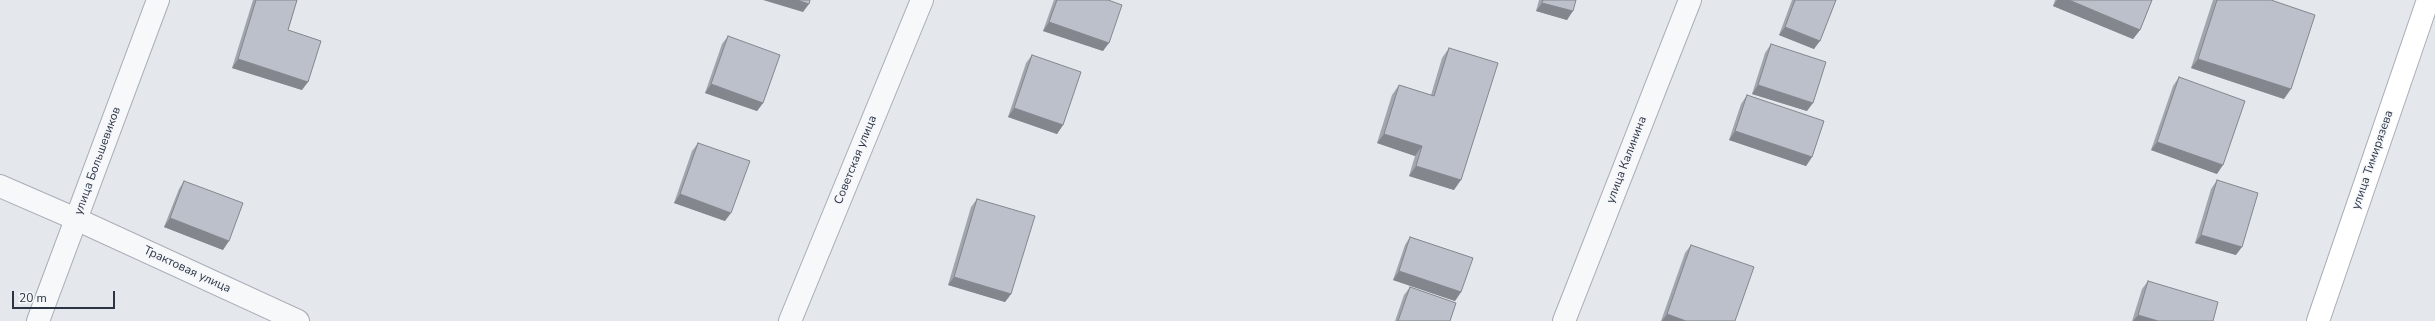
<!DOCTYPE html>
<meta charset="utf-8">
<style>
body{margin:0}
#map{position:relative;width:2435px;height:321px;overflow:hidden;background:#e4e7ec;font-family:"Nunito Sans",sans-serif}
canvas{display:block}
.scale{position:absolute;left:12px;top:291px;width:103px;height:18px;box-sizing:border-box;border:2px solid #2b3445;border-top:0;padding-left:5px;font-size:12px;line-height:14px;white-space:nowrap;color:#2b3445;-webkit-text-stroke:3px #f4f6f9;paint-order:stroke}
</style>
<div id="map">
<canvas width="2435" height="321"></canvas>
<div class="scale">20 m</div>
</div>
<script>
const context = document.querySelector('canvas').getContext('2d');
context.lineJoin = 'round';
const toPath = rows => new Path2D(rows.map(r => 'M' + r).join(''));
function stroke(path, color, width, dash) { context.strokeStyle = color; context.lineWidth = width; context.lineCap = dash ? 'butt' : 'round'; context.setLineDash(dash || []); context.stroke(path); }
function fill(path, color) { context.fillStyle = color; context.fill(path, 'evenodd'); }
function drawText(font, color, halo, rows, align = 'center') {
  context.font = font + ' "Nunito Sans",sans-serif'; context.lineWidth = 3; context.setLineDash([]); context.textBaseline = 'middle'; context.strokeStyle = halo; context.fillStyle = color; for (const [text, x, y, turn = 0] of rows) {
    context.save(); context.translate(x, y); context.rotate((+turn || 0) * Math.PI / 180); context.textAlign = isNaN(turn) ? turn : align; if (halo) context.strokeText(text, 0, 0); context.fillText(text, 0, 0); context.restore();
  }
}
const minor = toPath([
 [76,219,298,321],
 [790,321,922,0],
 [1564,321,1690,0]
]);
const tertiary = toPath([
 [0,186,76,219],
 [38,321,158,0]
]);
const secondary = toPath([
 [2318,321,2428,0]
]);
stroke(minor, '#a9aeb7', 24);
stroke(tertiary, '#a9aeb7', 24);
stroke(secondary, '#a9aeb7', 24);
stroke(minor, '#f7f8fa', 22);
stroke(tertiary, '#f7f8fa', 22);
stroke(secondary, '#fff', 22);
fill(toPath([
 [253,0,297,0,288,30,302,90,232,68],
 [1054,0,1108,0,1103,51,1043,31],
 [1539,0,1576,0,1567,20,1536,11],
 [1792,0,1836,0,1814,49,1779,35],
 [2055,0,2152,0,2140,30,2133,39,2053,6],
 [2213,0,2271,0,2284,99,2191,68],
 [728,36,763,103,757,111,705,93,722,44],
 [1771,44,1807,111,1752,94,1765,53],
 [1449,48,1454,190,1409,176,1415,156,1377,143,1392,95,1399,85,1431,95,1442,58],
 [1032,55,1063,125,1057,134,1008,117,1026,63],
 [2179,77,2217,174,2151,150,2173,86],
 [1747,95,1812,157,1806,166,1729,140,1741,104],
 [698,143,725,221,674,203,692,151],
 [2217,180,2236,255,2195,243,2211,189],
 [184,181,223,250,164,227,179,189],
 [977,199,1011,294,1005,302,948,285,971,207],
 [1410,237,1461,292,1455,301,1393,280,1405,245],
 [1691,245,1735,321,1661,321,1685,253],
 [2148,281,2213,321,2132,321,2142,289],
 [1410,287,1450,321,1395,321,1404,295]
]), '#a1a5ae');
fill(toPath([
 [763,0,797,0,809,4,803,12],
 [2057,0,2069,0,2140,30,2133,39,2053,6],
 [1542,3,1573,11,1567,20,1536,11],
 [1049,22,1109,43,1103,51,1043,31],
 [1785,27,1820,41,1814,49,1779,35],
 [238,59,308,82,302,90,232,68],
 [2198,59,2291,89,2284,99,2191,68],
 [711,84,763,103,757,111,705,93],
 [1758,85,1813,103,1807,111,1752,94],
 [1014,108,1063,125,1057,134,1008,117],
 [1735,131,1812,157,1806,166,1729,140],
 [1384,134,1422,146,1415,156,1377,143],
 [2157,142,2223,165,2217,174,2151,150],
 [1416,166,1461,180,1454,190,1409,176],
 [680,194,731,213,725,221,674,203],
 [170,218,229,241,223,250,164,227],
 [2201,235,2242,247,2236,255,2195,243],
 [1399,271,1461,292,1455,301,1393,280],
 [954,277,1011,294,1005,302,948,285],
 [1667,314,1686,321,1662,321],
 [2138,315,2158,321,2133,321]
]), '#83868d');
const building = toPath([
 [256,0,297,0,288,30,321,41,308,82,238,59,256,0],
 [797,0,810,0,809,4,797,0],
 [1057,0,1108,0,1122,5,1109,43,1049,22,1057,0],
 [1543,0,1576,0,1573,11,1542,3,1543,0],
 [1795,0,1836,0,1820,41,1785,27,1795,0],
 [2069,0,2152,0,2140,30,2069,0],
 [2217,0,2271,0,2315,15,2291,89,2198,59,2217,0],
 [728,36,780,55,763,103,711,84,728,36],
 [1771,44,1826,62,1813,103,1758,85,1771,44],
 [1449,48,1498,63,1461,180,1416,166,1422,146,1384,134,1399,85,1434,96,1449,48],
 [1032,55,1081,72,1063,125,1014,108,1032,55],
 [2179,77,2245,101,2223,165,2157,142,2179,77],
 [1747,95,1824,121,1812,157,1735,131,1747,95],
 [698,143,750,161,731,213,680,194,698,143],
 [2217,180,2258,193,2242,247,2201,235,2217,180],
 [184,181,243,203,229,241,170,218,184,181],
 [977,199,1035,216,1011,294,954,277,977,199],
 [1410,237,1473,258,1461,292,1399,271,1410,237],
 [1691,245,1754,267,1735,321,1686,321,1667,314,1691,245],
 [2148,281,2218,302,2213,321,2158,321,2138,315,2148,281],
 [1410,287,1456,303,1450,321,1398,321,1410,287]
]);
fill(building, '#bbc0ca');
stroke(building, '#83868d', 1);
drawText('12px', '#2b3445', '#f4f6f9', [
 ["Советская улица",856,160,-68],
 ["улица Калинина",1627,160,-69],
 ["улица Тимирязева",2373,160,-71],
 ["улица Большевиков",98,161,-70],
 ["Трактовая улица",187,270,25]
]);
</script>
